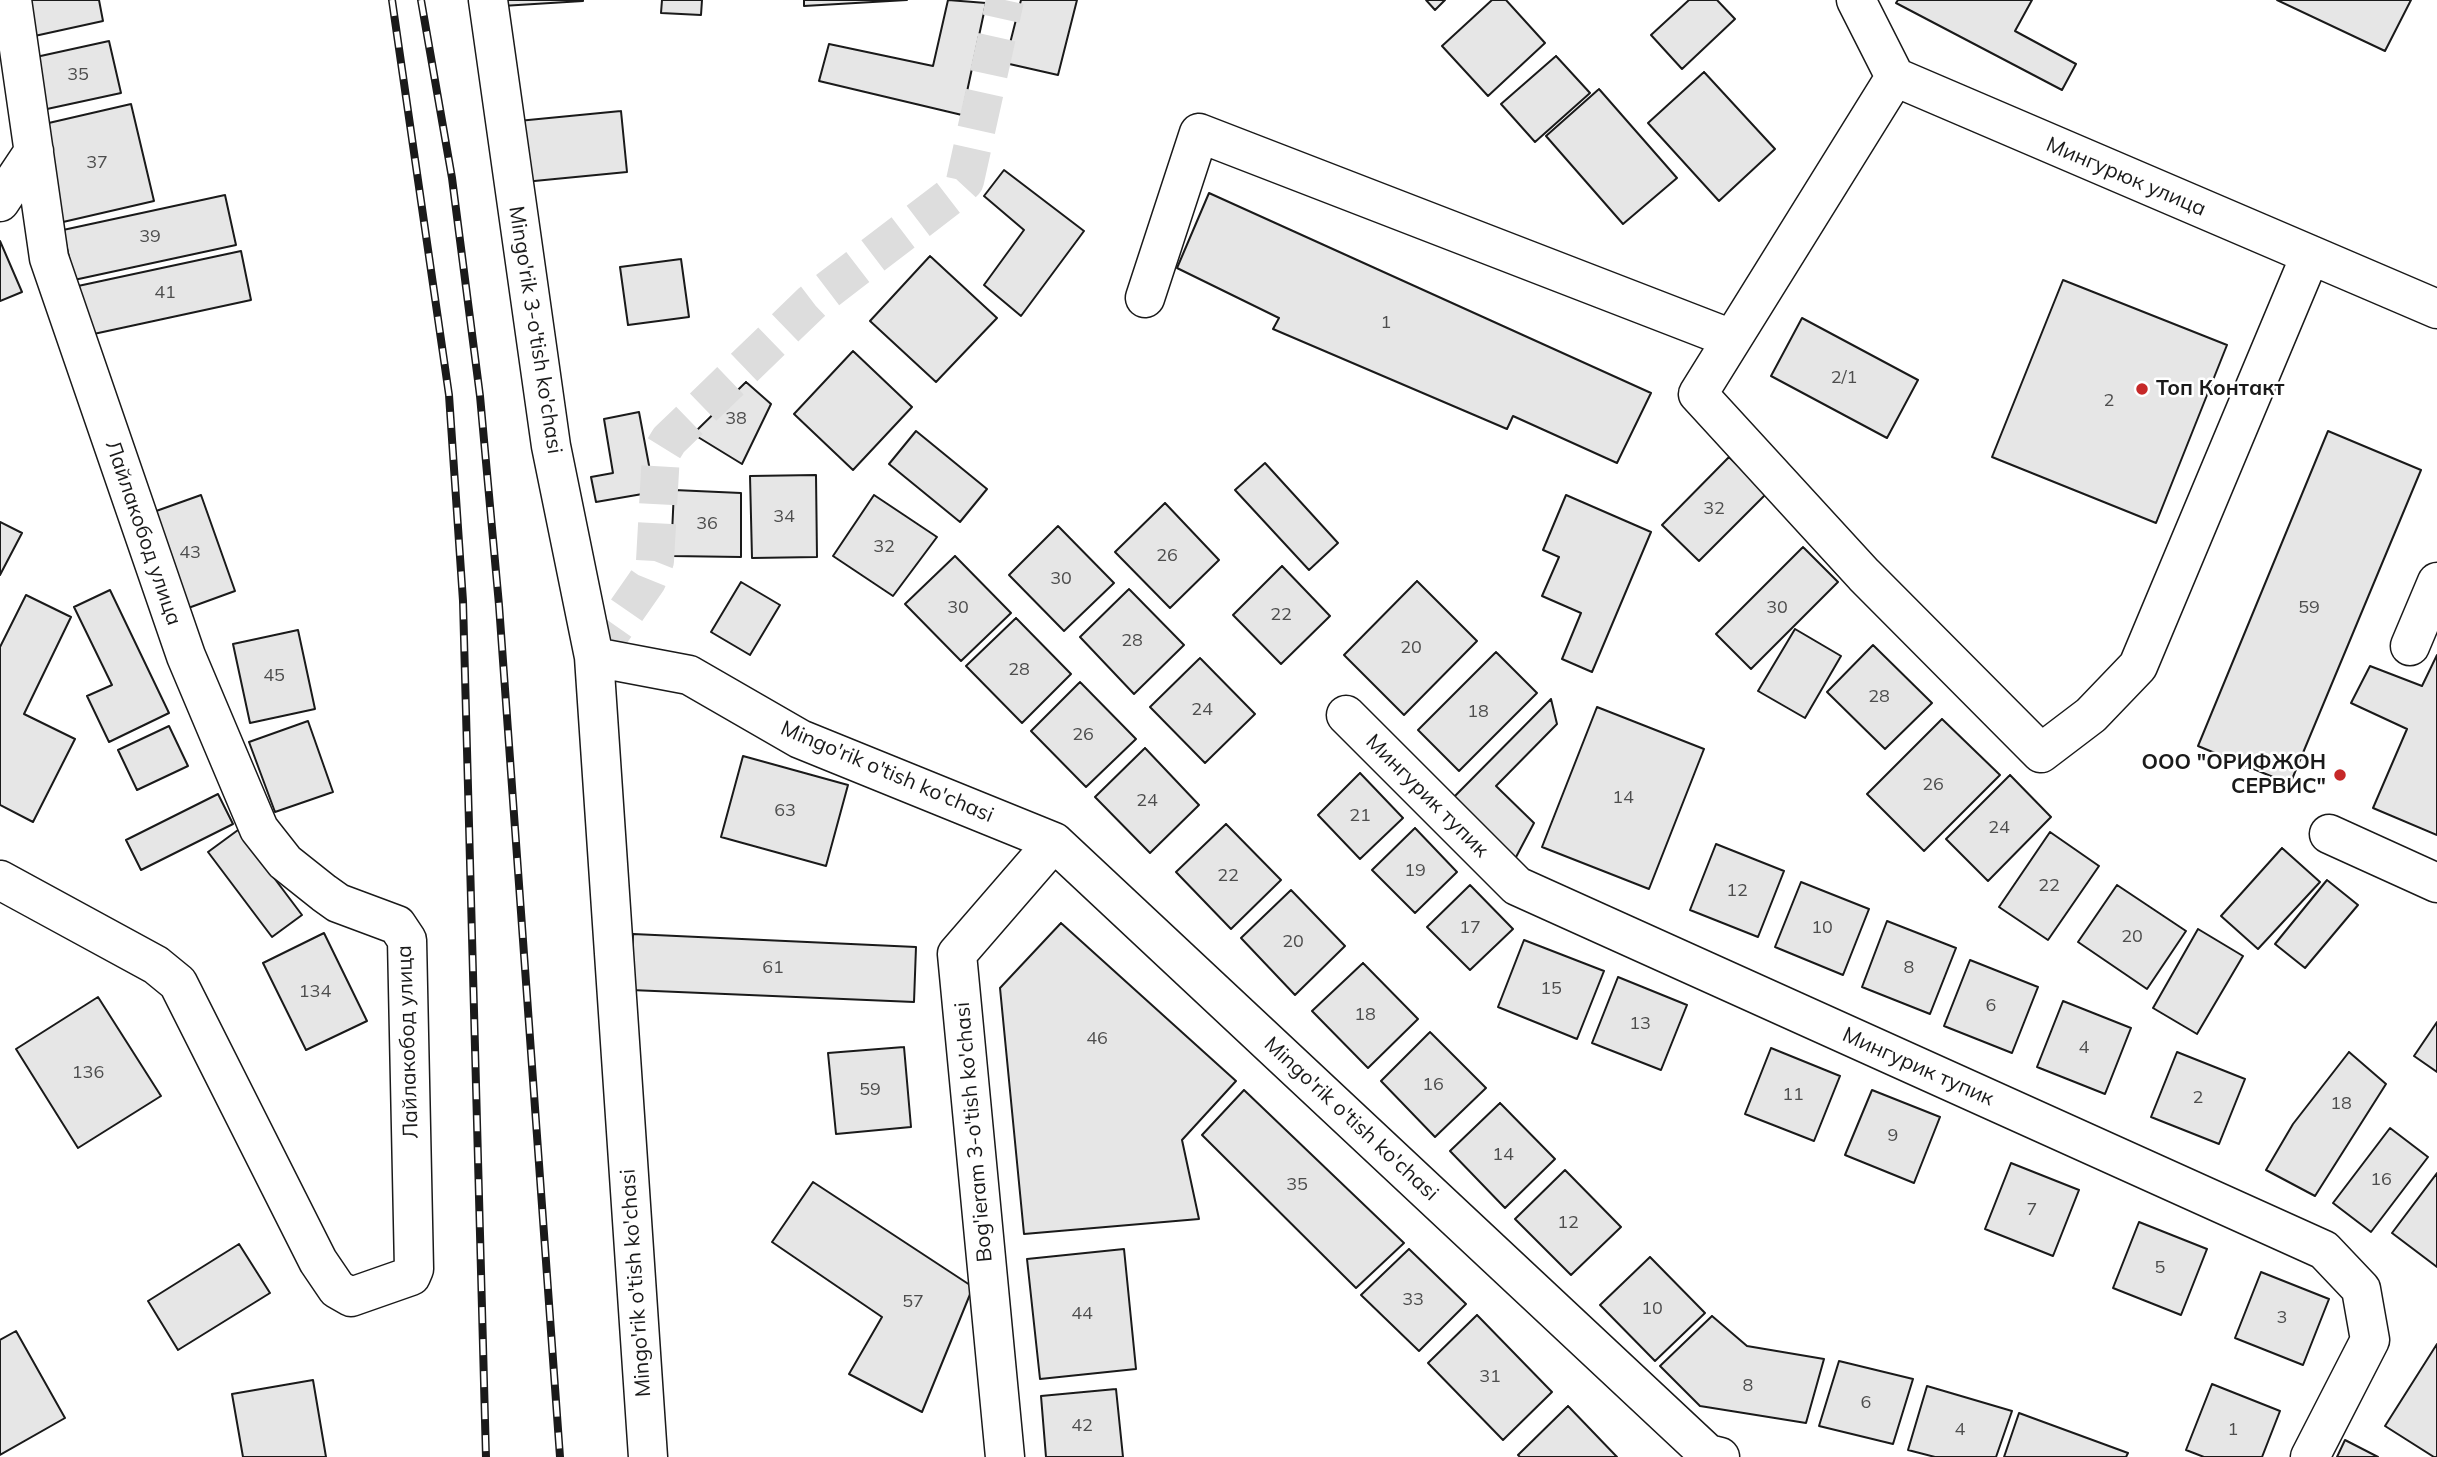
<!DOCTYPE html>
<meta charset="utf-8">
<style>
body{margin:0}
canvas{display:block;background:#fff}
</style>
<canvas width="2437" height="1457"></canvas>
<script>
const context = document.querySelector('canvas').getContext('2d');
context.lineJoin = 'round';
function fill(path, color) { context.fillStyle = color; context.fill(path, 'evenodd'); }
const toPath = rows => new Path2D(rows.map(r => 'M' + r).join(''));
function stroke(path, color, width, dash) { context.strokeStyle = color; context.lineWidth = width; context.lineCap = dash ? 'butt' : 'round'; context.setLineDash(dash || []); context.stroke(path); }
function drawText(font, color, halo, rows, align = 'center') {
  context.font = font + ' Mulish,sans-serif'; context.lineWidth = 5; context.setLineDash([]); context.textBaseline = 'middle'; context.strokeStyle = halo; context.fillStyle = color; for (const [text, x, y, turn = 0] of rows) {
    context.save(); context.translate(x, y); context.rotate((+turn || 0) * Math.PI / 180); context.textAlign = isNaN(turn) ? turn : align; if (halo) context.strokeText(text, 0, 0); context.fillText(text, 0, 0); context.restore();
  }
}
const building = toPath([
 [22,0,99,0,103,21,30,37,22,0],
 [502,0,583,0,583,1,502,6,502,0],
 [662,0,702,0,701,15,661,13,662,0],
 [804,0,907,0,804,6,804,0],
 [948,0,986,3,962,115,819,81,829,44,933,66,948,0],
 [1021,0,1077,0,1058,75,1005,63,1021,0],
 [1426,0,1445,0,1435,10,1426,0],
 [1492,0,1506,0,1545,43,1488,96,1442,46,1492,0],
 [1689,0,1717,0,1735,19,1682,69,1651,35,1689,0],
 [1898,0,2032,0,2015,31,2076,64,2062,90,1896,3,1898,0],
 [2277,0,2411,0,2385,51,2277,0],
 [109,41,121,93,47,109,36,57,109,41],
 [1556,56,1590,93,1535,142,1501,104,1556,56],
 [1704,72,1775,149,1719,201,1648,123,1704,72],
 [1599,89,1677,178,1623,224,1546,136,1599,89],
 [131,104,154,201,63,222,40,125,131,104],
 [621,111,627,172,524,182,518,121,621,111],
 [1004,170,1084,231,1021,316,984,285,1024,230,984,196,1004,170],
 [1209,193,1651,393,1617,463,1513,416,1507,429,1273,329,1279,318,1177,268,1209,193],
 [225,195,236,245,74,280,63,230,225,195],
 [0,241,22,292,0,301,0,241],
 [241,251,251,300,89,335,78,286,241,251],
 [930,256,997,318,936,382,870,321,930,256],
 [681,259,689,317,628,325,620,267,681,259],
 [2063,280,2227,345,2156,523,1992,457,2063,280],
 [1802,318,1918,380,1887,438,1771,376,1802,318],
 [853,351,912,407,853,470,794,414,853,351],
 [746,382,771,404,742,464,693,434,746,382],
 [639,412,654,492,596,502,591,477,613,473,604,419,639,412],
 [916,431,987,489,960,522,889,464,916,431],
 [2328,431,2421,470,2290,784,2198,746,2328,431],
 [1729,457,1766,494,1699,561,1662,525,1729,457],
 [1265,463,1338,543,1309,570,1235,490,1265,463],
 [816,475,817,557,752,558,750,476,816,475],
 [674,490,741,493,741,557,671,556,674,490],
 [201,495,235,591,180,611,145,515,201,495],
 [874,495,937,537,893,596,833,556,874,495],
 [1566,495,1651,532,1592,672,1562,659,1581,613,1542,596,1559,557,1543,550,1566,495],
 [1165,503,1219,560,1170,608,1115,552,1165,503],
 [0,522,22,533,0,575,0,522],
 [1058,526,1114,583,1064,631,1009,575,1058,526],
 [1803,547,1838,582,1751,669,1716,634,1803,547],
 [955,556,1011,613,961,661,905,604,955,556],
 [1282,566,1330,616,1281,664,1233,615,1282,566],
 [1417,581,1477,641,1404,715,1344,655,1417,581],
 [741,582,780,605,750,655,711,632,741,582],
 [1129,589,1184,645,1134,694,1080,637,1129,589],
 [110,590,169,713,109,742,87,696,112,685,74,607,110,590],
 [26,595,71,617,24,714,75,739,33,822,0,805,0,647,26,595],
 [1016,618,1071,674,1022,723,966,666,1016,618],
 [1795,629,1841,656,1805,718,1758,691,1795,629],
 [298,630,315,709,250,723,233,644,298,630],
 [1873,645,1932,703,1885,749,1827,692,1873,645],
 [1496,652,1537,693,1459,771,1418,730,1496,652],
 [2437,655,2437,835,2373,808,2407,729,2351,703,2370,666,2422,686,2437,655],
 [1200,658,1255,714,1205,763,1150,707,1200,658],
 [1080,682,1136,739,1086,787,1031,731,1080,682],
 [1551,699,1557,724,1496,786,1534,823,1515,859,1450,801,1551,699],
 [1597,707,1704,749,1649,889,1542,847,1597,707],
 [1942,719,2000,775,1924,851,1867,794,1942,719],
 [308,721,333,792,275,812,249,742,308,721],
 [169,726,188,766,137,790,118,750,169,726],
 [1145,748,1199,805,1150,853,1095,797,1145,748],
 [743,756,848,785,826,866,721,837,743,756],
 [1360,773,1403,818,1360,859,1318,815,1360,773],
 [2010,775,2051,817,1988,881,1946,839,2010,775],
 [218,794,233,824,141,870,126,840,218,794],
 [1226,824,1281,880,1231,929,1176,872,1226,824],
 [1415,828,1457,872,1415,913,1372,870,1415,828],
 [238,830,302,915,272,937,208,852,238,830],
 [2050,832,2099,866,2048,940,1999,907,2050,832],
 [1716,844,1784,871,1758,937,1690,910,1716,844],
 [2282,848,2320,882,2258,949,2221,916,2282,848],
 [2327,880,2358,905,2305,968,2275,944,2327,880],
 [1801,882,1869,909,1843,975,1775,947,1801,882],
 [1470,885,1513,929,1470,970,1427,927,1470,885],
 [2117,885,2186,931,2147,989,2078,942,2117,885],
 [1291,890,1345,946,1295,995,1241,938,1291,890],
 [1887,921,1956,948,1930,1014,1862,987,1887,921],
 [1061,923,1236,1081,1182,1140,1199,1219,1024,1234,1000,988,1061,923],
 [2198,929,2243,956,2197,1034,2153,1008,2198,929],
 [324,933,367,1021,306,1050,263,963,324,933],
 [633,934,916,947,914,1002,631,990,633,934],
 [1524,940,1604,971,1577,1039,1498,1007,1524,940],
 [1970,960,2038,987,2012,1053,1944,1026,1970,960],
 [1363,963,1418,1019,1368,1068,1312,1011,1363,963],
 [1618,977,1687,1005,1661,1070,1592,1043,1618,977],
 [98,997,161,1096,78,1148,16,1049,98,997],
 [2063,1001,2131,1028,2105,1094,2037,1067,2063,1001],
 [2437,1022,2437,1072,2414,1056,2437,1022],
 [1430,1032,1486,1088,1435,1137,1381,1081,1430,1032],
 [904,1047,911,1127,836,1134,828,1053,904,1047],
 [1771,1048,1840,1076,1814,1141,1745,1114,1771,1048],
 [2177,1052,2245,1079,2219,1144,2151,1117,2177,1052],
 [2349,1052,2386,1084,2315,1196,2266,1170,2293,1124,2349,1052],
 [1244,1090,1404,1243,1356,1288,1202,1135,1244,1090],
 [1872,1090,1940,1117,1914,1183,1845,1155,1872,1090],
 [1500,1103,1555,1159,1505,1208,1450,1151,1500,1103],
 [2390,1128,2428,1157,2371,1232,2333,1203,2390,1128],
 [2011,1163,2079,1190,2053,1256,1985,1229,2011,1163],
 [1565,1170,1621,1227,1571,1275,1515,1219,1565,1170],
 [2437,1173,2437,1267,2392,1233,2437,1173],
 [813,1182,973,1287,922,1412,849,1374,882,1317,772,1242,813,1182],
 [2139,1222,2207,1249,2181,1315,2113,1288,2139,1222],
 [239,1244,270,1293,178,1350,148,1301,239,1244],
 [1124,1249,1136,1369,1040,1379,1027,1259,1124,1249],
 [1409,1249,1466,1304,1419,1351,1361,1295,1409,1249],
 [1650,1257,1705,1313,1655,1361,1600,1305,1650,1257],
 [2261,1272,2329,1299,2303,1365,2235,1338,2261,1272],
 [1477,1315,1552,1392,1503,1440,1428,1363,1477,1315],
 [1712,1316,1747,1346,1824,1359,1806,1423,1700,1406,1660,1366,1712,1316],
 [16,1331,65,1418,0,1455,0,1340,16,1331],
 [2437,1344,2437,1457,2434,1457,2385,1426,2437,1344],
 [1839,1361,1913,1379,1893,1444,1819,1426,1839,1361],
 [313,1380,326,1457,243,1457,232,1394,313,1380],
 [2212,1384,2280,1411,2262,1457,2204,1457,2186,1450,2212,1384],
 [1927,1386,2012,1411,1996,1457,1935,1457,1908,1450,1927,1386],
 [1116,1389,1123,1457,1046,1457,1041,1396,1116,1389],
 [1568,1406,1617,1457,1520,1457,1518,1455,1568,1406],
 [2019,1413,2128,1453,2126,1457,2004,1457,2019,1413],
 [2345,1440,2378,1457,2337,1457,2345,1440]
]);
fill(building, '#e6e6e6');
stroke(building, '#1a1a1a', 2);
stroke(toPath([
 [594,657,647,581,655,561,661,453,669,440,812,302,952,195,965,181,1005,0]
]), '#ddd', 38, [38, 19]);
const minor = toPath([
 [488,0,551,446,594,657],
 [1856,0,1895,77,2437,309],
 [1895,77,1698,394,1864,575,2041,753,2091,715,2138,666,2310,256],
 [0,202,34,151],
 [1145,298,1199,133,1732,339],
 [2410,646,2437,582],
 [1346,715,1517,886,2324,1250,2361,1289,2370,1340,2310,1457],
 [2329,834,2437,883],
 [0,880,156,965,178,983,318,1261,337,1289,351,1297,411,1276,414,1269,407,940,397,925,338,903,324,893,285,862,259,829,186,656,49,258,12,0],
 [648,1457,594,657,689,675,800,739,1054,842,1708,1454,1720,1457],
 [1005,1457,957,954,1054,842]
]);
stroke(minor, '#1a1a1a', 41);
stroke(minor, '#fff', 38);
const rail = toPath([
 [392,0,449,395,463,601,486,1457],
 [421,0,452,178,480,396,499,605,560,1457]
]);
stroke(rail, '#1a1a1a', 8);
stroke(rail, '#fff', 5, [16]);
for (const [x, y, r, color] of [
 [2142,389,7,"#c62828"],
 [2340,775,7,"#c62828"]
]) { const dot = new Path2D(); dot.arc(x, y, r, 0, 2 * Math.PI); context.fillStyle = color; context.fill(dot); stroke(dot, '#fff', 2.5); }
drawText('18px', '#4d4d4d', null, [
 ["35",78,75],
 ["37",97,163],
 ["39",150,237],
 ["41",165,293],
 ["1",1386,323],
 ["2/1",1844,378],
 ["2",2109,401],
 ["38",736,419],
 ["32",1714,509],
 ["34",784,517],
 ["36",707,524],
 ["32",884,547],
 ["43",190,553],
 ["26",1167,556],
 ["30",1061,579],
 ["30",958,608],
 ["30",1777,608],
 ["59",2309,608],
 ["22",1281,615],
 ["28",1132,641],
 ["20",1411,648],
 ["28",1019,670],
 ["45",274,676],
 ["28",1879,697],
 ["24",1202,710],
 ["18",1478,712],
 ["26",1083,735],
 ["26",1933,785],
 ["14",1623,798],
 ["24",1147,801],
 ["63",785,811],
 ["21",1360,816],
 ["24",1999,828],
 ["19",1415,871],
 ["22",1228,876],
 ["22",2049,886],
 ["12",1737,891],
 ["17",1470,928],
 ["10",1822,928],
 ["20",2132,937],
 ["20",1293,942],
 ["61",773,968],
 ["8",1909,968],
 ["15",1551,989],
 ["134",315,992],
 ["6",1991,1006],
 ["18",1365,1015],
 ["13",1640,1024],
 ["46",1097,1039],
 ["4",2084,1048],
 ["136",88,1073],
 ["16",1433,1085],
 ["59",870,1090],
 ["11",1793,1095],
 ["2",2198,1098],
 ["18",2341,1104],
 ["9",1893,1136],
 ["14",1503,1155],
 ["16",2381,1180],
 ["35",1297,1185],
 ["7",2032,1210],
 ["12",1568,1223],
 ["5",2160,1268],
 ["33",1413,1300],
 ["57",913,1302],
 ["10",1652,1309],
 ["44",1082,1314],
 ["3",2282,1318],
 ["31",1490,1377],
 ["8",1748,1386],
 ["6",1866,1403],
 ["42",1082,1426],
 ["4",1960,1430],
 ["1",2233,1430]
]);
drawText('21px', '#1a1a1a', '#fff', [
 ["Мингурюк улица",2126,177,23],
 ["Mingo'rik 3-o'tish ko'chasi",535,330,81],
 ["Лайлакобод улица",143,533,71],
 ["Mingo'rik o'tish ko'chasi",887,772,23],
 ["Мингурик тупик",1427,796,45],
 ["Лайлакобод улица",408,1042,-92],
 ["Мингурик тупик",1918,1067,24],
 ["Mingo'rik o'tish ko'chasi",1351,1119,43],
 ["Bog'ieram 3-o'tish ko'chasi",974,1132,-95],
 ["Mingo'rik o'tish ko'chasi",636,1283,-94]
]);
drawText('bold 21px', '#1a1a1a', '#fff', [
 ["Топ Контакт",2156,389],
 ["ООО \"ОРИФЖОН",2326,763,"right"],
 ["СЕРВИС\"",2326,787,"right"]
], 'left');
</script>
